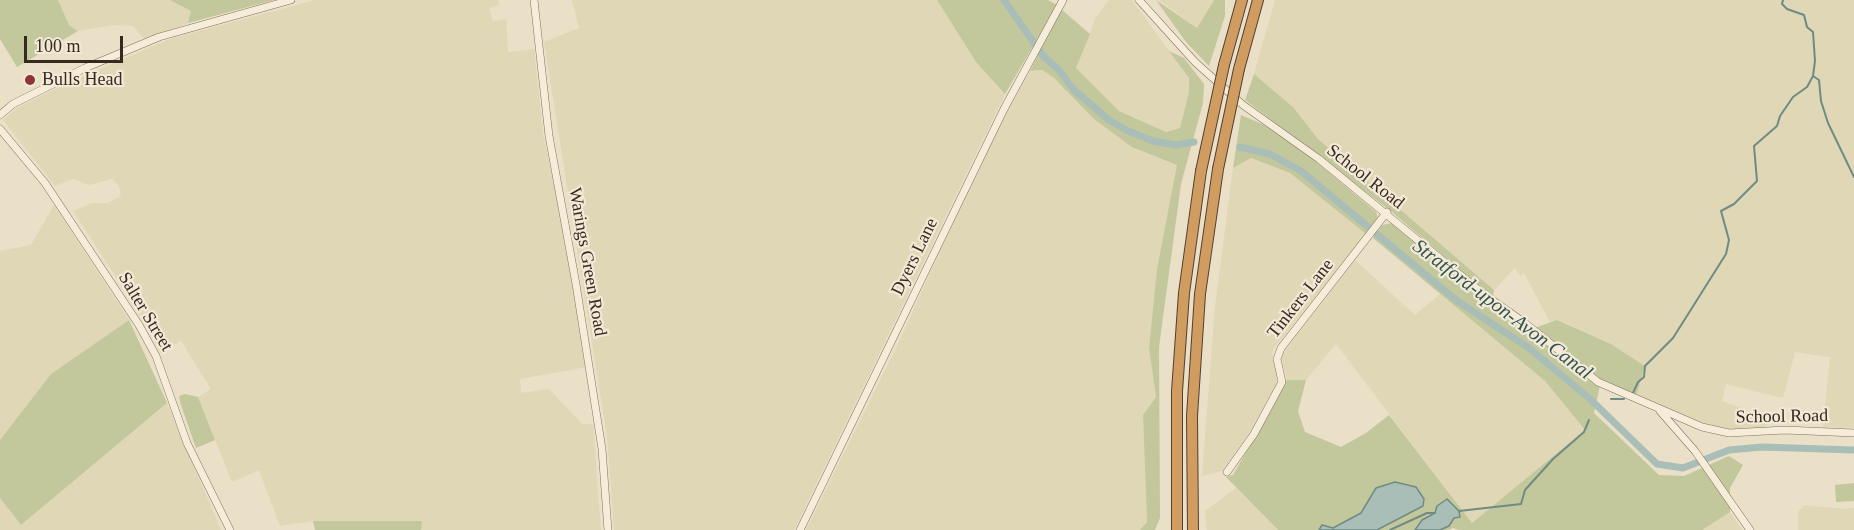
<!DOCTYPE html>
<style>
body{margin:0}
#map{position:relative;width:1854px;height:530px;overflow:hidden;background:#eadfc7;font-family:"Times New Roman",serif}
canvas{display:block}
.scale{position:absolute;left:24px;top:36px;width:99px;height:27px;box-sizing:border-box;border:3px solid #362a20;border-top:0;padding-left:8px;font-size:18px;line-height:21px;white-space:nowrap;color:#362a20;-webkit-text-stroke:4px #f2e9d6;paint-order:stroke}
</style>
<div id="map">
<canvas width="1854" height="530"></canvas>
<div class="scale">100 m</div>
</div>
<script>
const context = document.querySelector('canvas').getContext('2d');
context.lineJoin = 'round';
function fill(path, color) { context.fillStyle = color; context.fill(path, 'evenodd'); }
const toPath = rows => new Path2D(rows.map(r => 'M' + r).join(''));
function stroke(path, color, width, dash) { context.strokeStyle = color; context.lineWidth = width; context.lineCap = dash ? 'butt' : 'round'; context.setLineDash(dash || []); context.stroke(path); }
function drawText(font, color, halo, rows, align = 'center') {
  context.font = font + ' "Times New Roman",serif'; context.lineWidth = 4.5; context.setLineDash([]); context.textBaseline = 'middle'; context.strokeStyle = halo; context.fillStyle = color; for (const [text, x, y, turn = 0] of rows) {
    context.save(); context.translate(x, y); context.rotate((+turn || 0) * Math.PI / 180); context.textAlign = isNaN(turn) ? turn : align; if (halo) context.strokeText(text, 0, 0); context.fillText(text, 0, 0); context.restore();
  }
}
fill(toPath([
 [58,0,170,0,191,11,191,17,188,23,145,40,133,26,114,25,78,31,69,25],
 [315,0,498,0,499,5,489,8,493,21,506,19,508,52,534,49,543,134,571,264,586,367,520,379,521,393,549,389,582,424,593,424,601,530,421,530,422,521,313,521,280,526,259,470,232,482,198,397,211,389,181,341,161,353,140,314,73,211,92,203,108,203,121,196,119,186,112,179,89,185,73,179,55,186,3,120,17,108,63,85,170,39],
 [572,0,937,0,976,62,1005,94,794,530,614,530,607,436,544,42,579,28],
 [1109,0,1132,0,1189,78,1189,92,1180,128,1166,132,1119,111,1076,68,1096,17],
 [1159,0,1214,0,1197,28],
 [1275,0,1854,0,1854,428,1823,427,1830,357,1795,352,1783,398,1726,384,1722,401,1744,409,1743,414,1768,418,1767,426,1758,429,1728,430,1708,425,1636,396,1644,365,1611,344,1558,320,1550,322,1524,273,1520,276,1515,268,1494,290,1318,139,1293,107,1254,74],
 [1042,70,1054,78,1094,119,1178,165,1157,268,1149,348,1156,397,1143,415,1147,522,1140,530,806,530,900,340,981,160,1030,71],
 [1251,158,1290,173,1366,234,1274,348,1272,354,1277,374,1276,384,1249,433,1222,471,1202,476,1215,307,1233,168],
 [54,205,129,320,51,374,0,440,0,251,31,245],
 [1355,260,1415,315,1440,294,1545,381,1585,430,1472,523,1336,344,1306,380,1287,380,1281,356],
 [167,403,221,530,0,530,0,498,21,525],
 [1236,488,1278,530,1207,530,1205,511],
 [1804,505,1845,509,1854,508,1854,530,1798,530,1798,512],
 [1730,512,1742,530,1702,530]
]), '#dfd7b5');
fill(toPath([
 [0,0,58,0,69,25,78,31,17,67,0,39],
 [170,0,274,0,188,23,191,11],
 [937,0,1048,0,1057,5,1005,94,976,62],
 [1156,0,1197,28,1214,0,1225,0,1225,16,1209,66,1186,42],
 [1061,9,1090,34,1076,68,1119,111,1166,132,1180,128,1189,92,1189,78,1169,51,1184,58,1204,84,1203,103,1181,184,1159,347,1160,518,1155,530,1140,530,1147,522,1143,415,1156,397,1149,348,1157,269,1177,165,1132,147,1094,119,1054,78,1042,70,1030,71],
 [1254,74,1293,107,1318,139,1494,290,1493,298,1392,212,1245,100],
 [1241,115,1262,124,1295,144,1376,212,1378,218,1366,234,1290,173,1251,158,1233,168],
 [1393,223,1526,331,1557,320,1611,344,1645,366,1636,396,1601,381,1594,413,1659,475,1684,476,1729,456,1743,465,1730,488,1730,512,1702,530,1459,530,1453,528,1449,530,1278,530,1226,477,1233,475,1287,380,1306,380,1298,411,1305,432,1341,447,1366,433,1389,415,1472,523,1585,430,1545,381,1373,238,1382,225],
 [129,320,167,403,21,525,0,498,0,440,51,374],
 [185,394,198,397,215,440,196,448,181,405,179,396],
 [1854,483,1854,501,1836,502,1835,485],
 [313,521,422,521,421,530,315,530]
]), '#c3c79c');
const water = toPath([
 [1395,482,1416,487,1424,499,1423,506,1377,530,1319,530,1322,525,1333,528,1361,513,1376,488,1395,482],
 [1447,499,1459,511,1460,517,1454,518,1449,526,1440,530,1415,530,1422,520,1435,513,1437,506,1447,499]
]);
fill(water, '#a8beb7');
stroke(water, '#6f8c84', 1.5);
stroke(toPath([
 [1813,76,1819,80,1821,101,1828,123,1854,177],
 [1633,393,1638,382,1644,377,1645,366,1673,338,1726,254,1729,240,1721,211,1734,204,1757,181,1754,146,1777,126,1780,116,1793,97,1807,87,1813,76,1815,61,1813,32,1807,27,1804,15,1787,9,1782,4,1783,0],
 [1611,399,1624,399],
 [1459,511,1521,504,1525,490,1553,459,1584,432,1589,420],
 [1390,530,1427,513,1435,513]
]), '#6f8c84', 2);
stroke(toPath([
 [1004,0,1043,56,1058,69,1074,90,1109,120,1128,131,1153,141,1175,145,1194,142],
 [1240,147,1270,154,1301,171,1456,300,1529,348,1589,398,1657,464,1683,468,1729,450,1762,447,1854,450]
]), '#a8beb7', 7);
const minor = toPath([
 [534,0,549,136,576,284,602,449,608,530],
 [1139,0,1195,62,1243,105,1319,159,1481,292,1525,323,1598,382,1702,427,1729,433,1785,430,1854,433],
 [0,115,13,104,85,68,159,37,291,0],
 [0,129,45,183,139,325,156,356,187,443,230,530],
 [1660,411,1695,451,1750,530],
 [1227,472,1254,434,1282,382,1277,359,1281,348,1387,212],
 [800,530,1004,109,1063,0]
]);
const highway = toPath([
 [1224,65,1242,0],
 [1239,69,1258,0],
 [1177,530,1177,391,1184,293,1201,171],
 [1193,530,1192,416,1200,294,1218,169]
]);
stroke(minor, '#84715e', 8);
stroke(highway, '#524032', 12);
stroke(minor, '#f5ecd9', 7);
stroke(highway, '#d09c60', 10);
const highwayBridge = toPath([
 [1218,169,1239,69],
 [1201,171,1224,65]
]);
stroke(highwayBridge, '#524032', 12, []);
stroke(highwayBridge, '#d09c60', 10);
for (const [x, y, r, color] of [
 [30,80,6,"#8d3437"]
]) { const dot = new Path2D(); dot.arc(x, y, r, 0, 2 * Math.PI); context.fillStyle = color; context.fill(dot); stroke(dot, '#f2e9d6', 2); }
drawText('18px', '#362a20', '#f2e9d6', [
 ["Bulls Head",42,80]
], 'left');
drawText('18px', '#362a20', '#f2e9d6', [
 ["School Road",1365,177,38],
 ["Dyers Lane",915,257,-64],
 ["Warings Green Road",587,262,80],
 ["Tinkers Lane",1301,299,-52],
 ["Salter Street",145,312,59],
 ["School Road",1782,417,-1]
]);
drawText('italic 20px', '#315451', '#f2e9d6', [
 ["Stratford-upon-Avon Canal",1502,310,37]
]);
</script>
